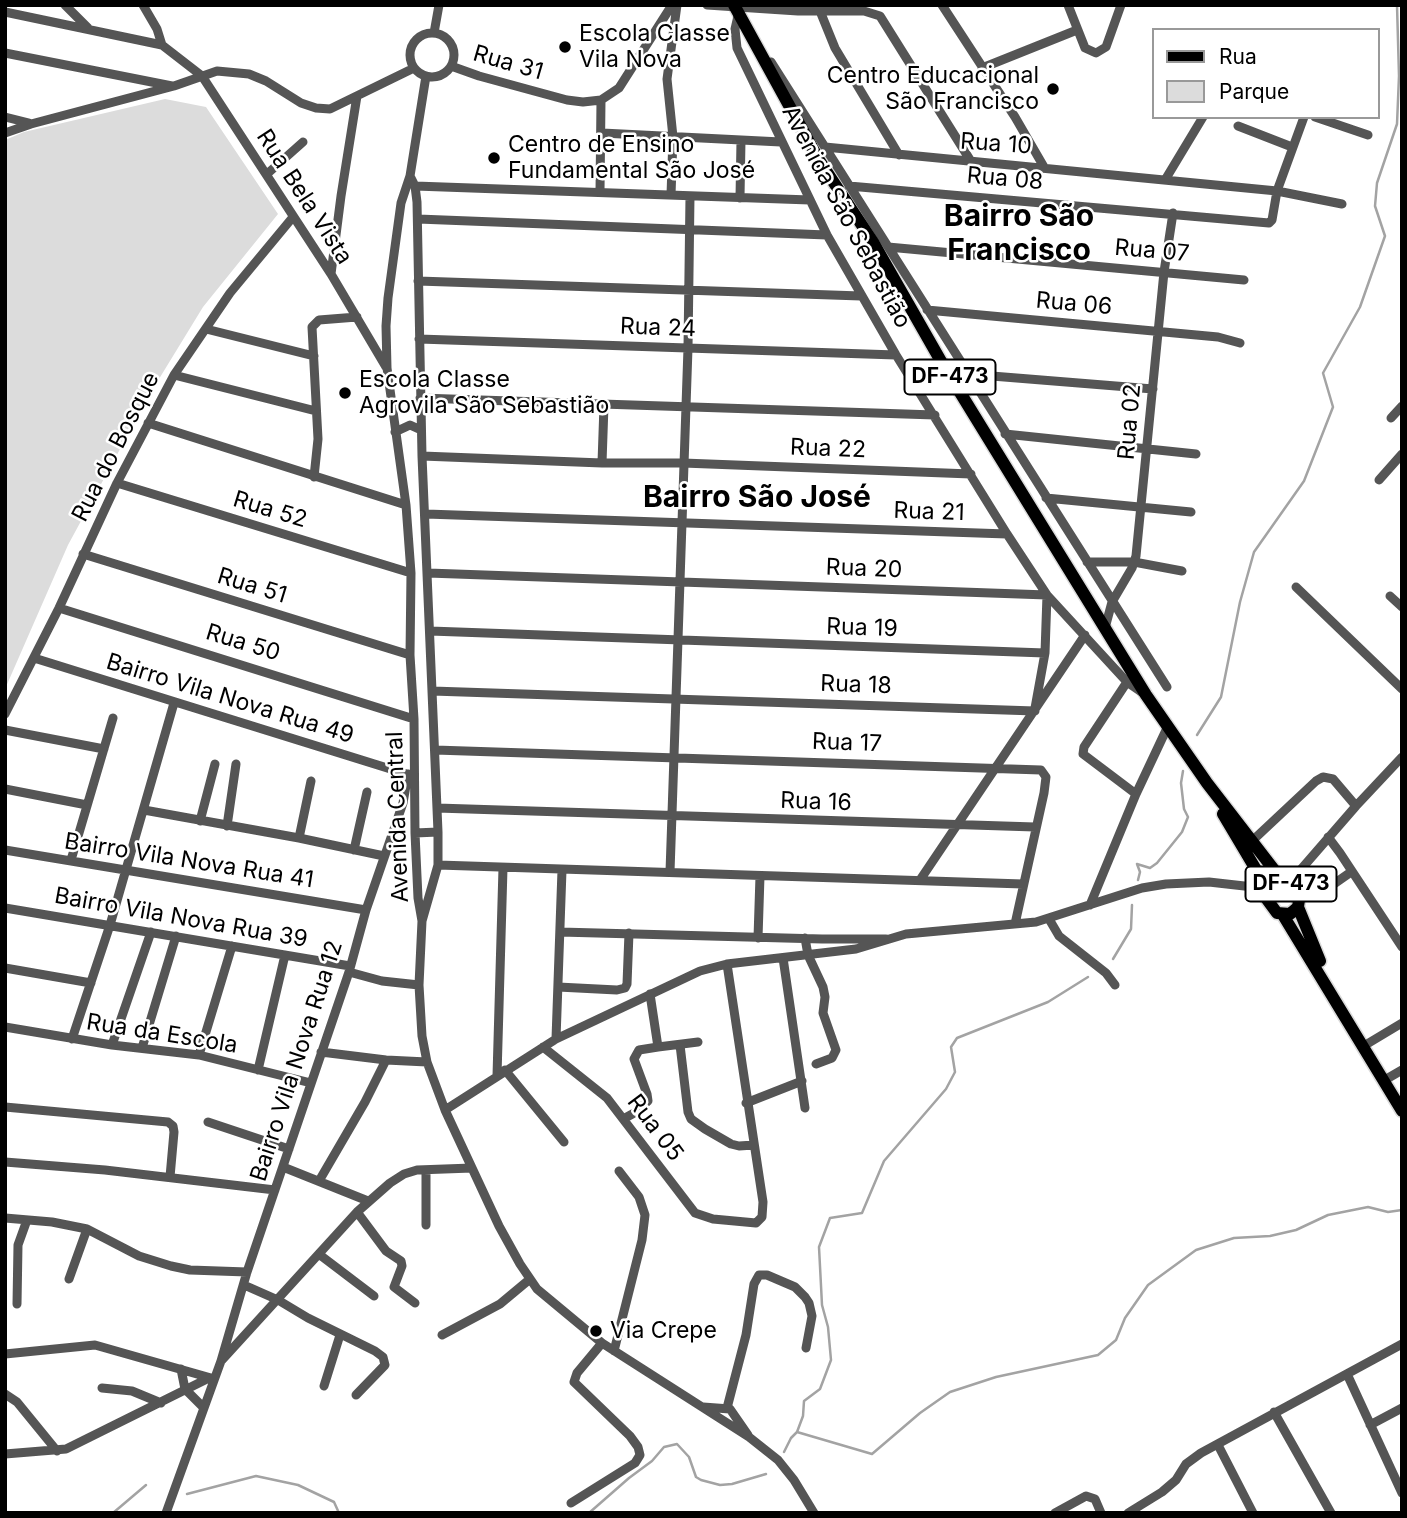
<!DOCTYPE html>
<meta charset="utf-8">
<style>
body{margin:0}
#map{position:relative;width:1407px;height:1518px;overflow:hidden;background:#fff;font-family:Inter,sans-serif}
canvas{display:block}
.frame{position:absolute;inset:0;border:7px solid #000;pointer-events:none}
.legend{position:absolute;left:1152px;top:28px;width:228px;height:91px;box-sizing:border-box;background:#fff;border:2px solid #999;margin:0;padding:9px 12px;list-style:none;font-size:21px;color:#000}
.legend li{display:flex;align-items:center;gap:14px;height:35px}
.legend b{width:35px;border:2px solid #999}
</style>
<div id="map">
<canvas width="1407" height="1518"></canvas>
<div class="frame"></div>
<ul class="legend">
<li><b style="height:9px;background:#000"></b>Rua</li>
<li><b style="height:19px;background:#dcdcdc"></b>Parque</li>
</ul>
</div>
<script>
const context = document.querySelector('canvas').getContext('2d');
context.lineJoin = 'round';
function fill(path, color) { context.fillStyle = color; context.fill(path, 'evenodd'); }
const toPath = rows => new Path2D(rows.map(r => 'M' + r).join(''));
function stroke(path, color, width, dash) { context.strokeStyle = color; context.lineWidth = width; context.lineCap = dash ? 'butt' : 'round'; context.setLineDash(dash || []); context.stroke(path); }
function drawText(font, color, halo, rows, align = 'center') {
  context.font = font + ' Inter,sans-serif'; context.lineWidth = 5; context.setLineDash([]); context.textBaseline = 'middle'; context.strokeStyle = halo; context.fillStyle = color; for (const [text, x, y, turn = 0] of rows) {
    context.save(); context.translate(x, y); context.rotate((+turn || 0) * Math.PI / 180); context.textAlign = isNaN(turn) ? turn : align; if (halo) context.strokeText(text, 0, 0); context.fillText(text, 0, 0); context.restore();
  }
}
fill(toPath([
 [165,99,206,107,278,214,203,307,151,392,68,545,5,689,5,140,24,132]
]), '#dcdcdc');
stroke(toPath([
 [1197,735,1221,697,1240,602,1254,552,1304,481,1333,407,1323,373,1360,307,1385,236,1375,206,1377,183,1397,124,1399,76,1397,5],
 [1138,880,1140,872,1137,864,1150,868,1157,863,1182,832,1188,817,1184,809,1181,783,1183,771],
 [1113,959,1131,929,1132,905],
 [797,1432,872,1454,920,1413,950,1392,996,1377,1098,1355,1116,1340,1125,1318,1148,1285,1196,1250,1234,1238,1270,1236,1296,1230,1328,1215,1368,1207,1388,1212,1402,1210],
 [784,1452,791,1438,797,1432,803,1416,804,1401,820,1389,831,1360,828,1327,822,1305,819,1247,830,1218,862,1213,884,1161,946,1089,955,1072,951,1047,957,1038,1048,1002,1088,977],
 [187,1494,256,1476,298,1485,334,1502,339,1513],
 [113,1513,146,1485],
 [589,1513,629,1478,652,1461,664,1447,677,1444,689,1457,696,1477,701,1480,720,1485,732,1484,766,1474]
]), '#a3a3a3', 2.5);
const major = toPath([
 [734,5,819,160,873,242,942,363,1146,695,1207,783,1278,875],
 [1223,814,1264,883],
 [1278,875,1290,882,1299,900,1298,907,1290,914,1277,913,1263,894,1264,883,1278,875],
 [1298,907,1320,961],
 [1283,915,1402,1111]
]);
stroke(major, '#dbdbdb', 15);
stroke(toPath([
 [65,5,88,28],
 [143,5,157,29,162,45],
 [707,5,798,11,864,11,880,16,972,163],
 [942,5,1015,117,1044,167],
 [1068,5,1085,48,1096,53,1106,47,1121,5],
 [820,11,835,48,899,155],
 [5,12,162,45,202,76,331,274,386,367],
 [738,16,735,29,737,48,827,235,896,355,1007,534,1047,595,1127,682,1143,693],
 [434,33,439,5],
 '410 55a22 22 0 1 1 44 0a22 22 0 1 1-44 0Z',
 [5,53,172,86],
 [771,62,1167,687],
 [451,66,479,76,567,100,583,102,601,100,619,88,672,5],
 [982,68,1077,30],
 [426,76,410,176,401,203,388,298,386,326,387,368,406,505,411,573,410,655,414,719,415,833,418,898,422,921,419,985,422,1036,427,1062,445,1110,499,1226,520,1264,537,1289,602,1343,749,1437,778,1460,794,1480,814,1513],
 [5,117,29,123],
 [1315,117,1368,135],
 [1238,126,1292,147],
 [5,133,31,124,174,86,217,71,249,74,266,81,301,103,316,108,330,109,414,68],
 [602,133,781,142],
 [825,147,1277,191,1342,204],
 [267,174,303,142],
 [410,176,415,186,417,202,422,456,438,832,438,865,422,921],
 [1165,180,1203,117],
 [415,186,810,200],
 [849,186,1269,223,1272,220,1277,191,1304,117],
 [600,192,601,100],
 [671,195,673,137,667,79,677,5],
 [740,198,741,140],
 [418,219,827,235],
 [888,247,1244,280],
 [331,274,341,196,357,96],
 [418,281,861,296],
 [927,310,1218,337,1240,343],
 [206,329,314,356],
 [419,339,896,355],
 [967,374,1153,389],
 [174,375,316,411],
 [420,398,935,415],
 [1391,418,1402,406],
 [148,423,406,505],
 [395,432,410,425,421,430],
 [1005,434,1196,454],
 [422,456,602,463,683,463,971,474],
 [602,463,604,405],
 [314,477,318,439,312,327,319,320,357,317],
 [1379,480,1402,454],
 [117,483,411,573],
 [1046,498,1191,512],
 [426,514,1007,534],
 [83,554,410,655],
 [1087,562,1134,562,1182,571],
 [428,573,1047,595],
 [1296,587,1402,689],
 [1390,596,1402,607],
 [59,608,414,719],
 [1105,628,1112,602,1132,568,1136,556,1164,272,1173,213],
 [430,631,1045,653],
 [34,658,413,776],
 [1127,682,1084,747,1083,754,1136,794],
 [432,691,1035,711],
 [1035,708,1045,653,1047,595],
 [5,714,59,608,117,483,174,375,230,293,293,217],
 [5,730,104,749],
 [435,750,1041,770,1046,777,1044,793,1015,924],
 [5,789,87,805],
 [437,808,1035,827],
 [144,810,299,838,384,856],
 [200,821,215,764],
 [227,826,236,764],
 [415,833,438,832],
 [1328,837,1340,853,1402,947],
 [299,838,311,781],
 [1252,841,1316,781,1323,777,1333,779,1356,806],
 [5,850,366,910],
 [354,850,367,792],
 [71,860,113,718],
 [438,865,1023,884],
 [670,872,688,348,690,196],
 [920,880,1085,635],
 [1290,882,1356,806,1402,757],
 [1296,892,1318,891,1331,886,1351,872],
 [1090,905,1136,794,1168,726],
 [5,908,350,966],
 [1049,919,1059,936,1106,973,1115,985],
 [560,932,822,939,886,939],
 [758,938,760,876],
 [805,938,808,955,823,987,825,997,823,1013,836,1050,832,1058,816,1064],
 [783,958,805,1108],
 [5,968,91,983],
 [349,972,382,981,419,985],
 [558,987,617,990,625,988,627,984,629,933],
 [5,1027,112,1045,199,1055,311,1083],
 [72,1039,110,925,174,703],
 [556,1039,562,870],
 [112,1045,151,932],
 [680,1045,688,1112,691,1119,705,1129,731,1144,739,1146,754,1145],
 [543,1047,607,1098,695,1213,713,1219,756,1223,762,1217,763,1202,727,964],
 [658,1047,698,1042],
 [1362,1047,1402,1023],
 [142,1048,176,936],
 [321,1052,386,1060,427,1062],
 [199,1055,232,946],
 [258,1070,285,955],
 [505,1070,564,1142],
 [497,1076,503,868],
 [1383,1081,1402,1070],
 [746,1103,802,1081],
 [5,1107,168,1122,173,1126,174,1132,170,1177],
 [445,1110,556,1039,700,971,727,964,856,949,906,934,1036,922,1142,888,1166,884,1209,882,1262,888],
 [625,1118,636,1112,648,1101,647,1094,634,1059,639,1050,658,1047,650,994],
 [208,1122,289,1149],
 [5,1162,105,1170,275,1190],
 [283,1167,368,1201],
 [426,1170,426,1225],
 [319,1181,365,1102,386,1060],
 [357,1212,386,1251,401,1261,402,1266,394,1287,415,1303],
 [5,1218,52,1222,87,1229,139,1256,171,1266,190,1270,247,1272],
 [320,1255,374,1296],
 [69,1279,87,1229],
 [244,1285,278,1300,308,1318,375,1351,383,1357,385,1365,356,1395],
 [17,1304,18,1245,27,1220],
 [442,1335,500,1304,530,1279],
 [614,1351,642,1240,645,1215,639,1197,619,1171],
 [5,1354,95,1345,211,1378],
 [222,1360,357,1212,390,1183,404,1174,417,1170,472,1168],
 [181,1369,185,1389,203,1407],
 [1347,1374,1402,1493],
 [324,1386,340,1335],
 [102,1388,132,1391,161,1403],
 [5,1394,17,1402,57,1451],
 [703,1407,730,1409,748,1435],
 [727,1408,746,1335,754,1284,759,1275,767,1275,795,1287,805,1297,809,1303,812,1316,806,1348],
 [1274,1412,1331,1513],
 [1370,1425,1402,1408],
 [1218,1445,1253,1513],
 [5,1454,66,1449,209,1378],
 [571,1503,635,1463,640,1455,638,1447,630,1436,574,1382,577,1373,602,1343],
 [166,1513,221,1361,247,1272,349,972,366,910,403,803,408,774],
 [1055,1513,1086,1496,1095,1499,1101,1513],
 [1128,1513,1162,1492,1176,1480,1186,1464,1201,1453,1402,1344]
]), '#555', 9);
stroke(major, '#000', 12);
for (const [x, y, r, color] of [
 [565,47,7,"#000"],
 [1053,89,7,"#000"],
 [494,158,7,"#000"],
 [345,393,7,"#000"],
 [596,1331,7,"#000"]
]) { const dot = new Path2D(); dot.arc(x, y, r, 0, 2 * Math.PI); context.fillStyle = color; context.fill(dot); stroke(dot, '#fff', 2.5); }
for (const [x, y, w] of [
 [950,377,91],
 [1291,884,91]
]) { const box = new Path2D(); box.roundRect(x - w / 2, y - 17.5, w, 35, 5); context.fillStyle = '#fff'; context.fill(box); stroke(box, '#000', 2); }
drawText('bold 21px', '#000', null, [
 ["DF-473",950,377],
 ["DF-473",1291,884]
]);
drawText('23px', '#000', '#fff', [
 ["Escola Classe",579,34],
 ["Vila Nova",579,60],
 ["Centro Educacional",1039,76,"right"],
 ["São Francisco",1039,102,"right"],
 ["Centro de Ensino",508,145],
 ["Fundamental São José",508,171],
 ["Escola Classe",359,380],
 ["Agrovila São Sebastião",359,406],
 ["Via Crepe",610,1331]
], 'left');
drawText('23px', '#000', '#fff', [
 ["Rua 31",508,63,16],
 ["Rua 10",996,144,4],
 ["Rua 08",1005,179,5],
 ["Rua Bela Vista",304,197,57],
 ["Avenida São Sebastião",846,217,62],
 ["Rua 07",1152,251,5],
 ["Rua 06",1074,304,5],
 ["Rua 24",658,328,2],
 ["Rua 02",1130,422,-85],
 ["Rua do Bosque",116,447,-63],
 ["Rua 22",828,449,2],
 ["Rua 52",270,510,17],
 ["Rua 21",929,512,2],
 ["Rua 20",864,569,2],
 ["Rua 51",252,586,17],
 ["Rua 19",862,628,2],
 ["Rua 50",243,643,17],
 ["Rua 18",856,685,2],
 ["Bairro Vila Nova Rua 49",230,699,17],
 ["Rua 17",847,743,2],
 ["Rua 16",816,802,2],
 ["Avenida Central",398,817,-92],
 ["Bairro Vila Nova Rua 41",189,861,9],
 ["Bairro Vila Nova Rua 39",181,918,10],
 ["Rua da Escola",162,1034,9],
 ["Bairro Vila Nova Rua 12",297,1061,-72],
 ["Rua 05",655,1128,53]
]);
drawText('bold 30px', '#000', '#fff', [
 ["Bairro São",1019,217],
 ["Francisco",1019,251],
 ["Bairro São José",757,498]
]);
</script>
